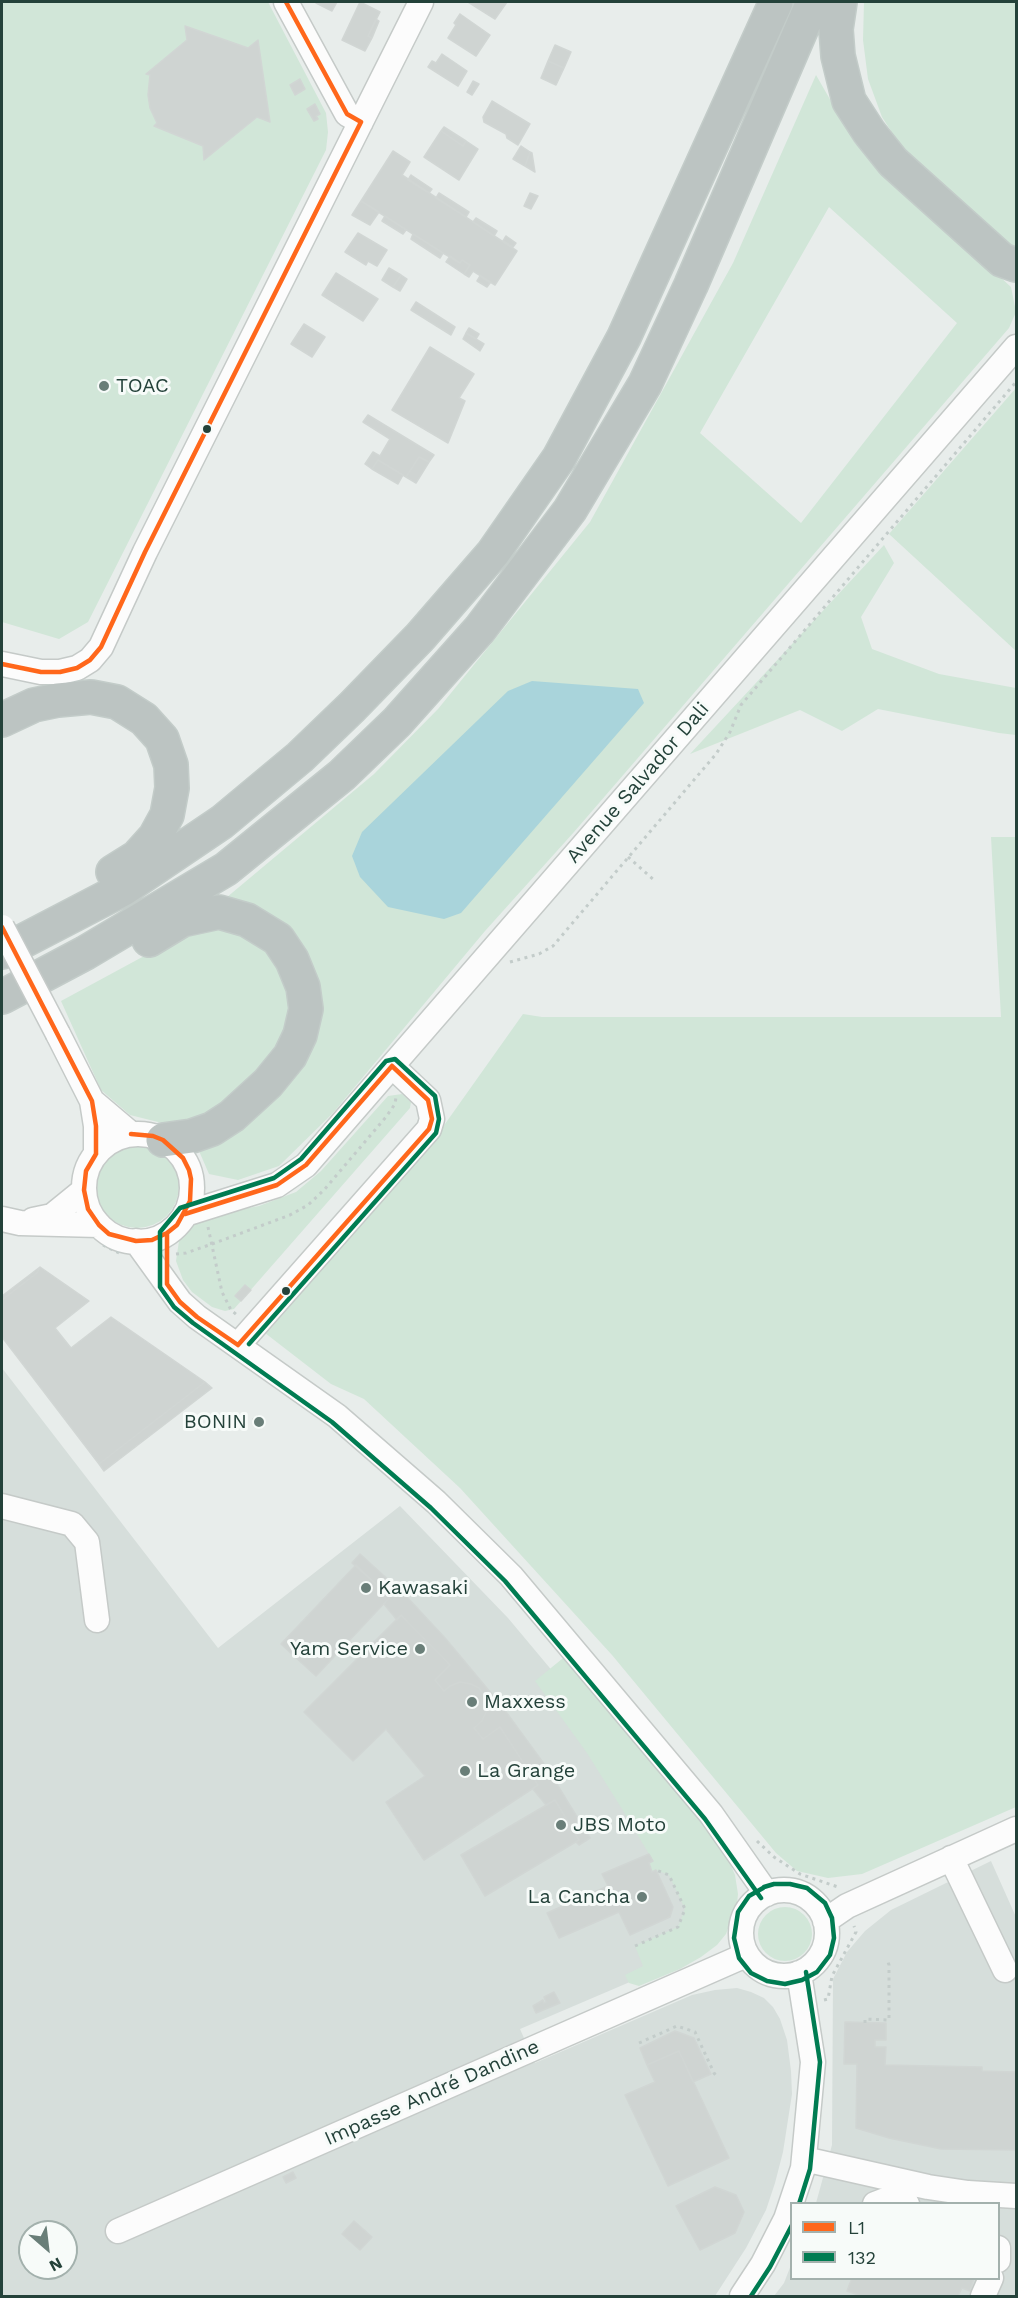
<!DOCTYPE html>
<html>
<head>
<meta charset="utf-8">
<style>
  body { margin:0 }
  #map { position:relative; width:1018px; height:2298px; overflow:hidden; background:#e8edeb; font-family:"Work Sans",sans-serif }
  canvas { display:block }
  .frame { position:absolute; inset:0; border:3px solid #24423a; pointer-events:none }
  .legend { position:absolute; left:790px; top:2202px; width:210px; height:78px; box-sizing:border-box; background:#f7fbf9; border:2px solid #a3b1ad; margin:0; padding:8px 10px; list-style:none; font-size:18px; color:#24423a }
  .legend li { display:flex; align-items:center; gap:12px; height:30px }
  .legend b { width:30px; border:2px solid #a3b1ad }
  .north { position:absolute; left:18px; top:2220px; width:60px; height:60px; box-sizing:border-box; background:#f7fbf9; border:2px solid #a3b1ad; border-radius:50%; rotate:152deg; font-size:16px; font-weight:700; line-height:24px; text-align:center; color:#24423a }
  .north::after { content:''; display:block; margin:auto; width:21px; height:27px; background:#697e78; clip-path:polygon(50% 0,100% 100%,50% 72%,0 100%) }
</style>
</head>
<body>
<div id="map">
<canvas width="1018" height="2298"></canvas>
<div class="frame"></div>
<ul class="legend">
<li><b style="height:8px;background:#ff671b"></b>L1</li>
<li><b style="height:8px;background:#007c52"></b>132</li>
</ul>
<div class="north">N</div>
</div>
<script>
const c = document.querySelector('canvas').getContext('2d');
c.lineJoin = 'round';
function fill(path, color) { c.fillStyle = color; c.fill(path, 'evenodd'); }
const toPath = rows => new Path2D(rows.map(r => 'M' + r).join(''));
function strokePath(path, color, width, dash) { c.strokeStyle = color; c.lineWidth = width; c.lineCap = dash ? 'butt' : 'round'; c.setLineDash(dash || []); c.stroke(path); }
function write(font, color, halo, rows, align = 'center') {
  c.font = font + ' "Work Sans",sans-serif'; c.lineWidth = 6; c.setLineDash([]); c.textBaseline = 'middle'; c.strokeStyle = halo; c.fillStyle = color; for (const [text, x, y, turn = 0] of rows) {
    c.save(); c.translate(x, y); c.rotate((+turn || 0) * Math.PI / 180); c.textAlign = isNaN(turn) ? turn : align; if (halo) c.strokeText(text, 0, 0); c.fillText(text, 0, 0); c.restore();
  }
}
fill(toPath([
  [2,1368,218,1648,400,1506,508,1618,595,1722,721,1888,686,1958,520,2029,535,2063,692,1995,715,1990,737,1988,751,1992,764,1998,773,2007,780,2019,787,2040,791,2071,792,2094,783,2152,775,2183,766,2210,746,2248,715,2296,2,2296],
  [30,2232,66,2232,66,2268,30,2268],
  [991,1861,1016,1917,1016,2296,774,2296,784,2283,791,2265,792,2278,998,2278,998,2204,816,2203,832,2145,833,1979,847,1952,865,1931,891,1910]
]), '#d6dedb');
fill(toPath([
  [2,2,268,2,326,113,328,132,326,150,88,622,59,639,2,622],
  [864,2,1016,2,1016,250,1004,243,944,189,900,145,882,117,868,79,863,40],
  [816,75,855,143,1011,287,1016,312,1009,328,574,832,485,931,333,1113,279,1166,238,1180,209,1174,196,1144,290,1074,311,964,220,903,374,774,438,709,590,522,733,263],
  [829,207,957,323,801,523,700,433],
  [1016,388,1016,651,889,534],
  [884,545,894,563,861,617,872,649,939,674,1016,688,1016,735,999,733,878,709,842,731,800,710,690,754],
  [991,837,1016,837,1016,1807,862,1874,828,1878,797,1871,776,1853,612,1655,460,1488,364,1399,331,1384,265,1333,440,1131,523,1014,542,1017,1001,1017],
  [221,927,240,931,282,961,295,1010,287,1036,219,1116,170,1125,130,1115,101,1090,61,1001,170,942,195,931],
  [402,1094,411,1102,410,1108,234,1309,225,1311,212,1307,192,1292,183,1280,176,1261,179,1241,194,1223,206,1216,259,1206,296,1192,321,1171,388,1096],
  '95 1186a42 42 0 1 1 84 0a42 42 0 1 1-84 0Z',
  [568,1654,700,1815,726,1854,735,1875,738,1894,737,1904,726,1934,717,1945,701,1957,680,1969,639,1986,629,1983,625,1975,643,1966,635,1946,678,1927,685,1909,669,1875,656,1870,652,1872,649,1863,653,1861,649,1854,622,1809,587,1753,535,1681],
  '758 1934a27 27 0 1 1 54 0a27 27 0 1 1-54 0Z'
]), '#d1e6d8');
fill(toPath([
  [532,681,638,689,644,703,461,913,444,919,388,907,360,877,352,856,362,832,508,691]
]), '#a9d4db');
const building = toPath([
  [317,2,337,2,332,11,316,3,317,2],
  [360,2,380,12,368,36,372,38,365,51,342,40,360,2],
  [468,2,507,2,495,19,468,2],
  [460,14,490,35,476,56,448,38,456,25,454,23,460,14],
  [376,19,379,21,372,38,368,36,376,19],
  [185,26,248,48,258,40,270,122,257,117,204,160,203,146,154,126,157,123,150,108,148,95,150,75,146,74,187,40,185,26],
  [555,45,571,52,564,68,548,61,555,45],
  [442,54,467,71,458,86,428,67,432,61,436,63,442,54],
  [548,61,564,68,556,85,541,78,548,61],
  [300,79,305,89,295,95,290,85,300,79],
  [473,81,479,84,472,95,467,92,473,81],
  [492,101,530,124,518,145,507,138,506,134,484,122,483,117,492,101],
  [315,104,320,114,316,116,318,119,314,121,307,109,315,104],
  [444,127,466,141,463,146,441,131,444,127],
  [441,131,463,146,466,141,478,149,459,180,424,157,441,131],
  [521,146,530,152,525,166,513,159,521,146],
  [393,151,410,162,402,175,517,251,495,285,473,271,469,277,464,274,470,265,462,260,460,263,443,253,361,201,393,151],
  [530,152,532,153,535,172,525,166,530,152],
  [411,175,432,189,429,193,408,180,411,175],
  [439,193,469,212,466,217,436,198,439,193],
  [530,193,538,196,531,209,524,206,530,193],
  [361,201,379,212,370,225,352,215,361,201],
  [385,216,406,230,403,234,382,221,385,216],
  [476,218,497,231,494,236,473,222,476,218],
  [358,233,387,250,377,266,368,261,366,265,345,252,358,233],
  [413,234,443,253,440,258,411,239,413,234],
  [506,236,516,243,513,247,503,241,506,236],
  [450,256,460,263,462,260,470,265,464,274,446,262,450,256],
  [389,268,401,275,393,287,382,280,389,268],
  [336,273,378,299,363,321,322,295,336,273],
  [401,275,407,279,400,291,393,287,401,275],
  [480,276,490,283,487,287,477,281,480,276],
  [416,302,455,327,451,335,411,310,416,302],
  [304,324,325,337,312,357,291,344,304,324],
  [469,328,479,334,476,339,466,333,469,328],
  [466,333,484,344,480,351,463,339,466,333],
  [430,347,474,374,459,398,465,401,448,443,392,410,430,347],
  [368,415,434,455,429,462,419,457,406,477,378,460,372,469,365,464,373,452,380,456,390,439,363,422,368,415],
  [419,457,429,462,416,483,406,477,419,457],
  [378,460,403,475,398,484,372,469,378,460],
  [40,1267,89,1301,55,1328,71,1348,111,1317,205,1382,99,1464,2,1337,2,1300,37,1273,40,1267],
  [40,1267,37,1273,2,1300,2,1296,40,1267],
  [245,1285,251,1290,241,1301,235,1296,245,1285],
  [205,1382,212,1388,104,1471,99,1464,205,1382],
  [258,1416,264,1424,260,1428,253,1419,258,1416],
  [360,1554,406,1596,445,1638,501,1705,547,1768,590,1838,579,1845,576,1842,579,1840,555,1800,546,1805,533,1789,538,1785,500,1727,483,1739,474,1728,482,1721,487,1710,485,1697,479,1688,471,1684,460,1682,450,1686,444,1691,435,1680,450,1665,401,1615,397,1620,384,1604,390,1597,352,1563,360,1554],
  [356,1565,390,1597,316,1676,281,1644,356,1565],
  [401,1615,450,1665,435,1680,444,1691,450,1686,460,1682,471,1684,479,1688,485,1697,487,1710,482,1721,474,1728,483,1739,500,1727,538,1785,424,1860,386,1802,425,1776,386,1729,353,1761,304,1712,401,1615],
  [555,1800,579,1840,485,1896,461,1855,555,1800],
  [649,1854,653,1861,649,1863,652,1872,656,1870,673,1907,670,1917,630,1935,619,1912,559,1938,547,1913,608,1886,602,1874,649,1854],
  [554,1992,560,2003,536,2013,533,2006,543,2000,544,2003,546,2002,544,1997,554,1992],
  [845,2022,886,2023,886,2040,875,2040,875,2047,886,2047,885,2065,982,2067,982,2071,1016,2072,1016,2150,941,2149,889,2138,856,2128,857,2064,844,2064,845,2022],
  [675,2031,694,2038,711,2074,693,2082,679,2051,647,2065,640,2048,675,2031],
  [679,2051,729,2158,668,2186,625,2095,655,2082,647,2065,679,2051],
  [293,2172,296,2178,286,2183,283,2177,293,2172],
  [715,2187,736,2195,744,2212,735,2233,700,2250,676,2206,715,2187],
  [354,2221,372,2237,360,2250,342,2234,354,2221],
  [852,2278,974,2278,970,2291,962,2288,958,2296,861,2296,847,2291,852,2278]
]);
fill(building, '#cfd4d2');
strokePath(building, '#d1d6d4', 1.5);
const minor = toPath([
  [286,2,347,114,361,122],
  [2,664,41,672,60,672,77,668,90,660,101,647,145,552,421,2],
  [58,1034,92,1101,96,1126,96,1154],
  [92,1101,131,1134],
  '84 1188a54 54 0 1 1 108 0a54 54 0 1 1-108 0Z',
  [185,1214,277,1185,306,1165,1016,347],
  [2,1219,20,1223,99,1225],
  [33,1220,52,1216,84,1190],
  [136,1241,180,1302,197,1317,337,1416,436,1502,511,1576,711,1814,767,1894],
  [238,1345,429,1129,432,1119,428,1100,392,1066],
  [2,1506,72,1524,87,1542,97,1620],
  [951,1858,1005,1970],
  '741 1933a43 43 0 1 1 86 0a43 43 0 1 1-86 0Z',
  [825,1921,847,1906,1016,1829],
  [804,2159,928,2187,968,2193,1016,2196],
  [875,2204,888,2199,907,2204],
  [118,2231,746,1955],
  [998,2248,998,2260],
  [742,2296,763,2264,786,2219,803,2168,813,2062,799,1973],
  [983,2296,991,2278]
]);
const highway = toPath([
  [840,2,836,29,838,56,849,101,869,132,893,162,1002,260,1016,265],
  [2,720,34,705,58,700,91,697,117,702,144,719,162,739,171,765,172,788,167,815,155,837,137,857,113,872],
  [149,940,182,920,219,912,247,920,278,939,292,960,303,987,306,1009,300,1035,290,1056,268,1083,232,1116,212,1129,192,1136,163,1140],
  [2,952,123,889,222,822,300,757,352,707,420,637,493,553,559,458,624,337,776,2],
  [2,997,85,953,226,869,342,775,397,722,480,629,570,510,645,384,691,285,813,2]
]);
strokePath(minor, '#c5cac8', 27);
strokePath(highway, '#c3ccc9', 36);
strokePath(toPath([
  [628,857,655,881],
  [510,962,539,954,553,946,716,754,730,732,741,705,1016,382],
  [208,1227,222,1292,231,1310,237,1315],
  [103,1245,119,1253],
  [176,1254,186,1253,212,1244,290,1215,308,1205,324,1190,386,1117,395,1104,396,1097],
  [757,1841,774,1857,800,1874,838,1887],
  [635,1946,678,1927,685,1909,669,1875,656,1870],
  [824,2000,828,1999,832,1976,856,1932,854,1926],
  [865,2023,865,2019,889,2020,889,1965,887,1959],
  [639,2043,677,2026,695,2032,714,2073,718,2078]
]), '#c3ccca', 3, [3, 4.5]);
strokePath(minor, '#fcfcfc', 24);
strokePath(highway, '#bcc4c2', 33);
const minorBridge = toPath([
  [2,927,58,1034]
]);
strokePath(minorBridge, '#c5cac8', 27, []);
strokePath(minorBridge, '#fcfcfc', 24);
strokePath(toPath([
  [286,2,347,114,361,122],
  [2,664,41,672,60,672,77,668,90,660,101,647,145,552,361,122],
  [2,927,92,1101,96,1126,96,1154],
  [96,1154,86,1171,84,1190,88,1209,99,1225,109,1234,136,1241,152,1240,167,1233,177,1225,190,1201,191,1179,189,1170,183,1158,163,1140,153,1136,131,1134],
  [185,1214,277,1185,306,1165,392,1066],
  [167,1233,167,1284,180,1302,197,1317,238,1345],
  [238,1345,429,1129,432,1119,428,1100,392,1066]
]), '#ff671b', 4.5);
strokePath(toPath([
  [249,1344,436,1133,439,1119,435,1096,395,1059,386,1061,301,1159,274,1178,180,1208,160,1232,160,1287,174,1307,193,1323,332,1422,431,1508,505,1581,705,1819,761,1898],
  [763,1888,749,1896,738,1912,734,1938,739,1958,751,1973,767,1981,785,1984,802,1980,817,1972,830,1955,834,1938,832,1918,825,1903,807,1888,790,1884,774,1884,764,1887],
  [799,2204,810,2169,820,2062,806,1972],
  [751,2296,770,2267,792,2225]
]), '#007c52', 4.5);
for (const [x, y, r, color] of [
  [104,386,6,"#697e78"],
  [207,429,5,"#24423a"],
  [286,1291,5,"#24423a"],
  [259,1422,6,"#697e78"],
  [366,1588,6,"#697e78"],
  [420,1649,6,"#697e78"],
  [472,1702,6,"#697e78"],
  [465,1771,6,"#697e78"],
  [561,1825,6,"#697e78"],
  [642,1897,6,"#697e78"]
]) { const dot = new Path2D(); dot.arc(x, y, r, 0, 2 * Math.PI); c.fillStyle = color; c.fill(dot); strokePath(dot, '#f7fbf9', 2); }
write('20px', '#24423a', '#f7fbf9', [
  ["TOAC",116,386],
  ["BONIN",247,1422,"right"],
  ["Kawasaki",378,1588],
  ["Yam Service",408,1649,"right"],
  ["Maxxess",484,1702],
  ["La Grange",477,1771],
  ["JBS Moto",573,1825],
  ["La Cancha",630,1897,"right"]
], 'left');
write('20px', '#24423a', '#f7fbf9', [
  ["Avenue Salvador Dali",638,783,-49],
  ["Impasse André Dandine",432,2093,-24]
]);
</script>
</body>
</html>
